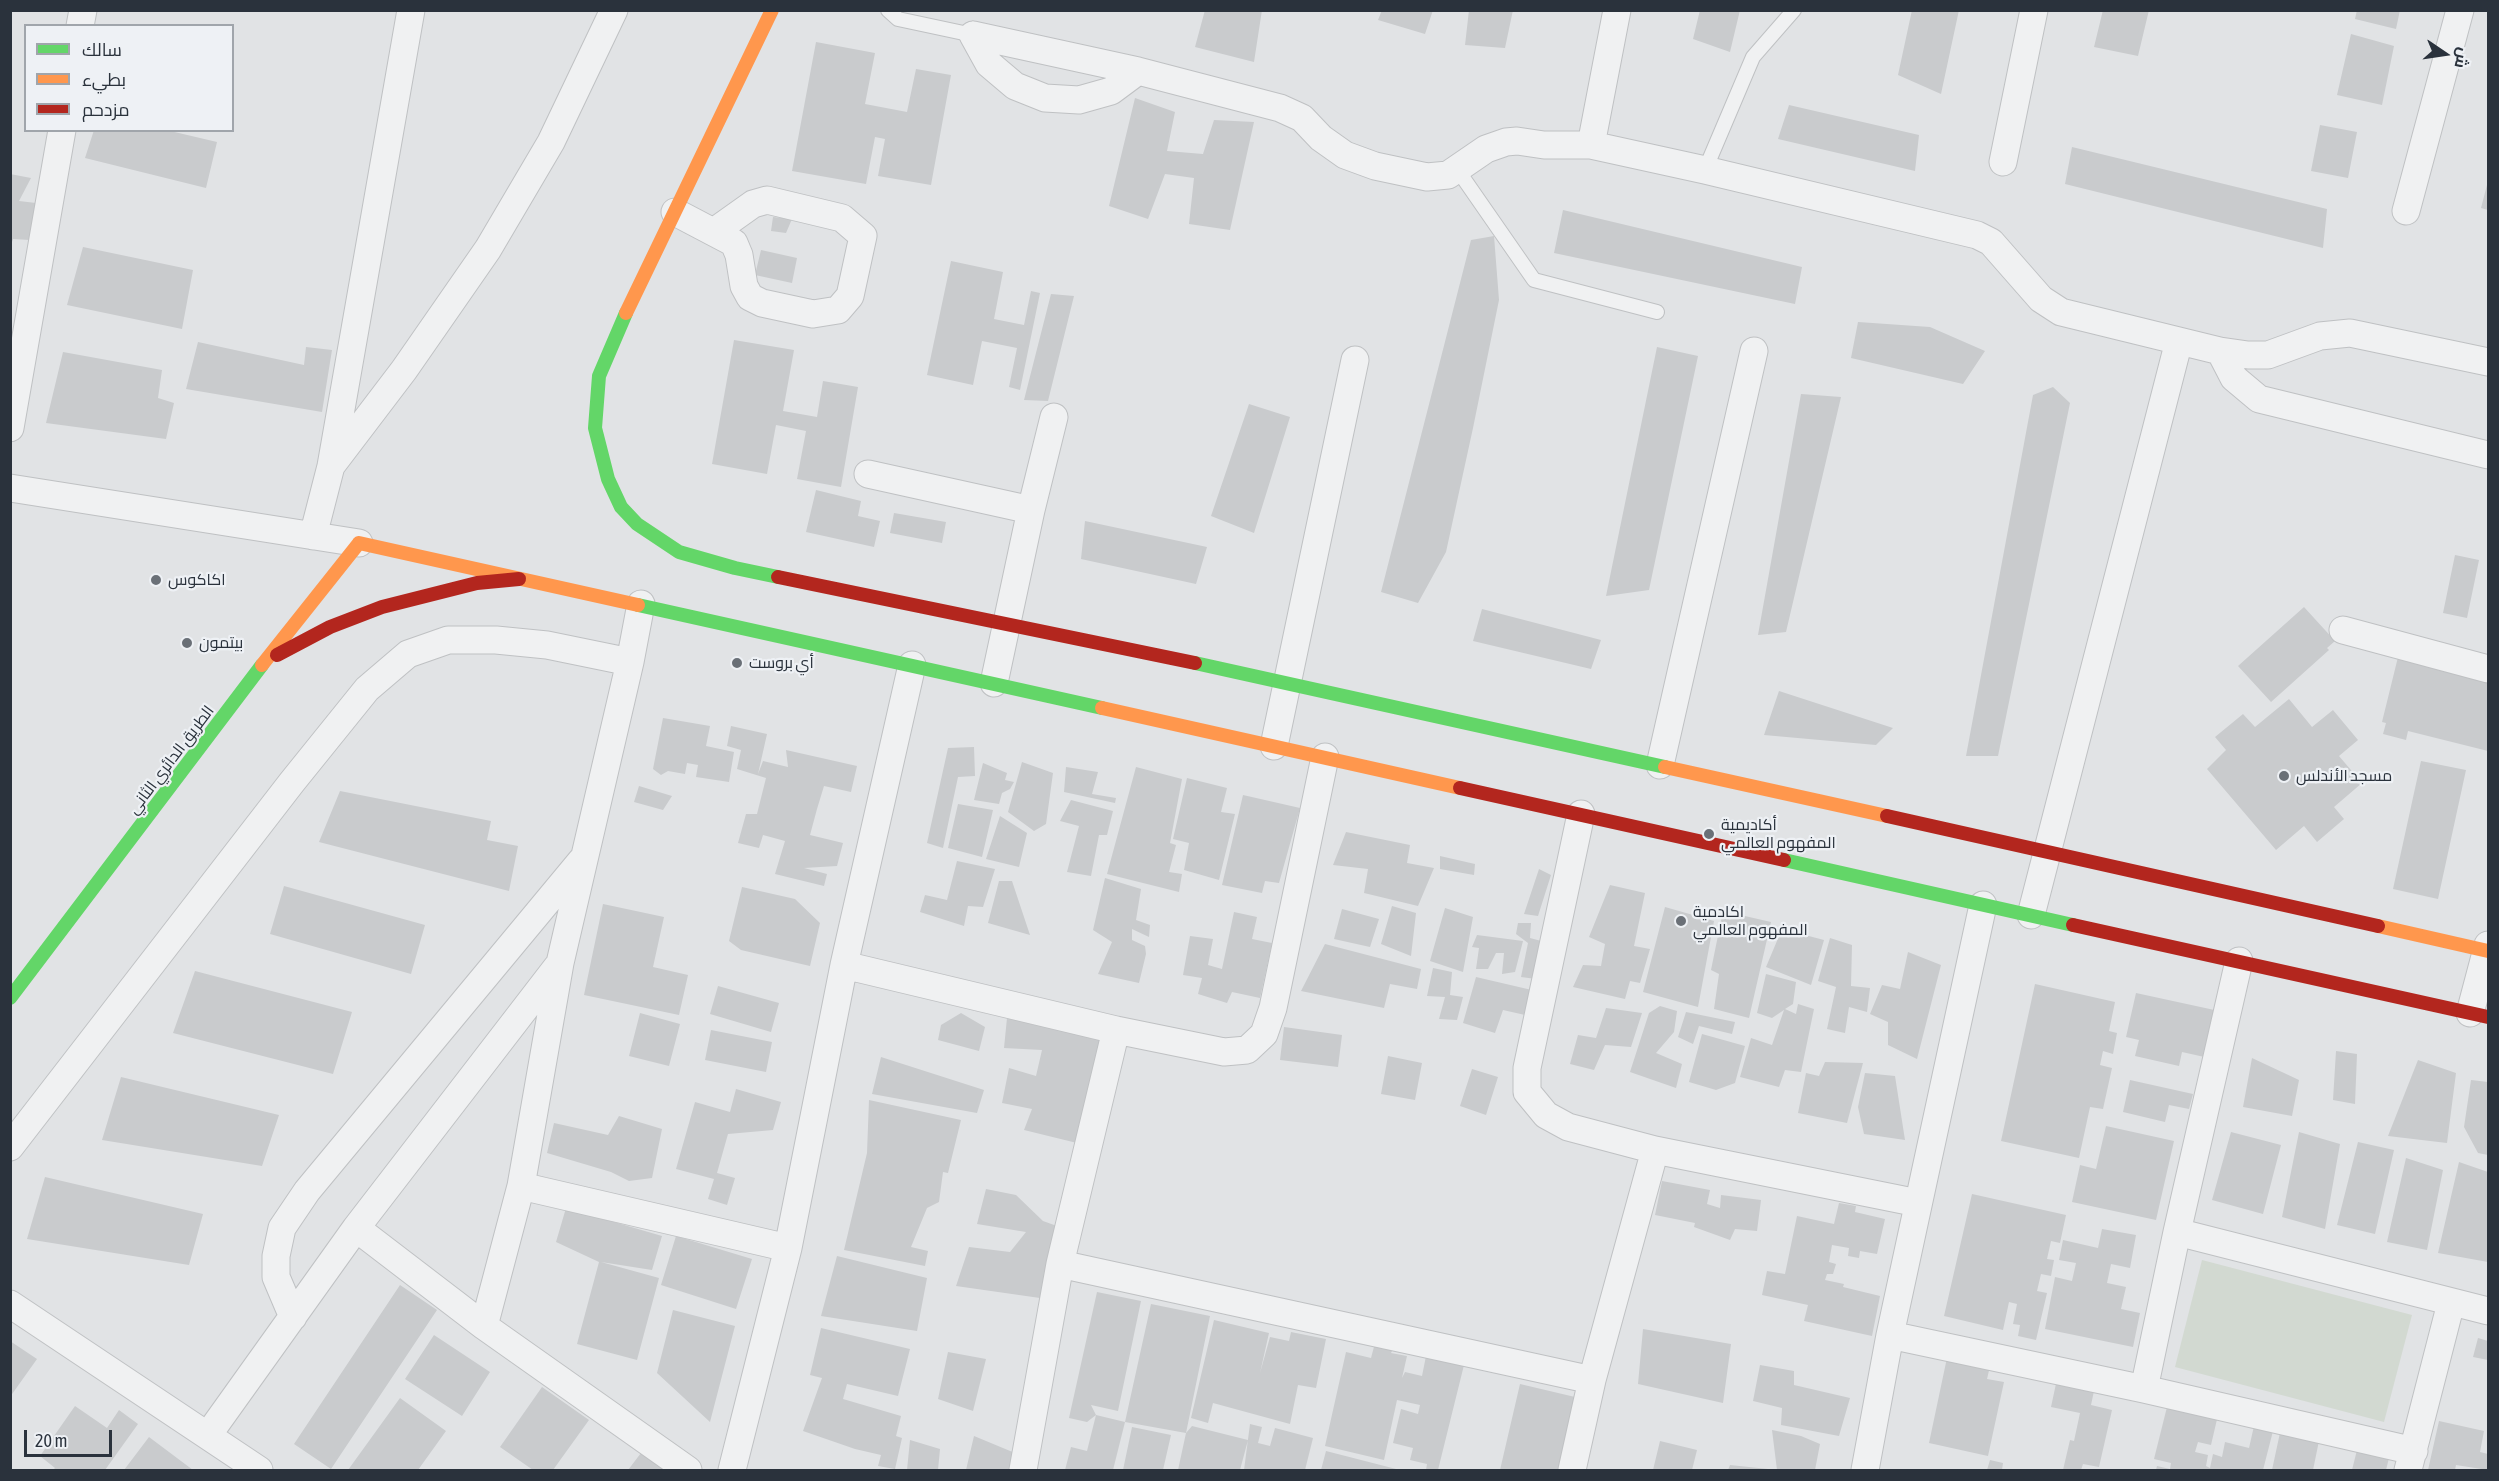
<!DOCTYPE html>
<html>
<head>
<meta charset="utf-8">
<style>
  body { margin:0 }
  #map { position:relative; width:2499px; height:1481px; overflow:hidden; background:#e1e3e5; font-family:"Asap Condensed",Cairo,sans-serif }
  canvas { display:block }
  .frame { position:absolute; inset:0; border:12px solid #2a323c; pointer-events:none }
  .legend { position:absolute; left:24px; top:24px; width:210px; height:108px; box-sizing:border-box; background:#eef1f5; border:2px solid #a0a5ab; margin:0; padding:8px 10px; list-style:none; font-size:18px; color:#2a323c }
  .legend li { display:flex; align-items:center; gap:12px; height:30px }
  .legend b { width:30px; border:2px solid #a0a5ab }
  .north { position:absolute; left:2415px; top:24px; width:60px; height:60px; -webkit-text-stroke:4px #eef1f5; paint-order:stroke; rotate:103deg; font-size:16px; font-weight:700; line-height:24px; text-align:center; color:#2a323c }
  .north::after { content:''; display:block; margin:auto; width:21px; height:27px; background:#2a323c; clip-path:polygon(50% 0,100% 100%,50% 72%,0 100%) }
  .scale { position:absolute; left:24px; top:1430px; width:88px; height:27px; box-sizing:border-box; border:3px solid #2a323c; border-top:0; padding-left:8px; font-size:18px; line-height:21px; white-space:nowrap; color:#2a323c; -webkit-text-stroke:4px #eef1f5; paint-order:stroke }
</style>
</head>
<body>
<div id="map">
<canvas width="2499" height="1481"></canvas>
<div class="frame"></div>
<ul class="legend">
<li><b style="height:8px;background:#63d668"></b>سالك</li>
<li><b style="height:8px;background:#ff974d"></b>بطيء</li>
<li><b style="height:8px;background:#b3261e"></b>مزدحم</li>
</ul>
<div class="north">ش</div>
<div class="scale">20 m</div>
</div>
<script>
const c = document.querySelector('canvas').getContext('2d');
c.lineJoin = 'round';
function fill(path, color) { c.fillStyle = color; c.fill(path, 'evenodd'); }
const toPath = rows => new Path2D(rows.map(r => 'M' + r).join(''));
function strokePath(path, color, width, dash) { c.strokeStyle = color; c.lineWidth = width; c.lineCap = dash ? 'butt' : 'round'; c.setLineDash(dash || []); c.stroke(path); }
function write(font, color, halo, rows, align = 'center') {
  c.font = font + ' "Asap Condensed",Cairo,sans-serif'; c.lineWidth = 4.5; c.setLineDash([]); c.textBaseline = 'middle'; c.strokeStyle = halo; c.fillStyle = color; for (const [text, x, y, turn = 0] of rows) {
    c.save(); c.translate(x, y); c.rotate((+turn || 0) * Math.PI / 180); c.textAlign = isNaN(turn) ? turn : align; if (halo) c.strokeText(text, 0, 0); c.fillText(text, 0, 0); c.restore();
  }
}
fill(toPath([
  [2202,1260,2412,1315,2384,1422,2175,1367]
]), '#d2d9d1');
fill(toPath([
  [1205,10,1262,10,1254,62,1195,47],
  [1382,10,1433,10,1425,34,1378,20],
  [1469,10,1513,10,1505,48,1465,45],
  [1700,10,1740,10,1730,52,1693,39],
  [1912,10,1959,10,1941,94,1898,75],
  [2103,10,2149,10,2138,56,2094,47],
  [2357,10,2400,10,2396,29,2355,19],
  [2351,34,2394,46,2382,105,2337,95],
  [816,42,875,53,865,104,907,112,916,69,951,75,931,185,878,176,885,139,875,137,866,184,792,171],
  [1135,98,1175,112,1167,151,1203,154,1214,120,1254,122,1230,230,1189,224,1194,178,1165,174,1148,219,1109,206],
  [1789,105,1919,135,1915,171,1778,139],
  [2320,125,2357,132,2348,178,2311,171],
  [94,130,166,130,217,142,206,188,85,158],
  [2072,147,2327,209,2323,248,2065,184],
  [10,174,31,178,19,201,36,203,30,240,13,239,11,245],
  [2488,181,2488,210,2481,208],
  [1563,210,1802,267,1795,304,1554,253],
  [773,217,792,219,786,233,771,231],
  [1494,236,1499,300,1473,428,1446,552,1418,603,1381,592,1471,240],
  [83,247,193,270,182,329,67,305],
  [761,250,797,258,792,283,755,275],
  [951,261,1003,272,994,319,1024,325,1031,291,1040,293,1020,390,1009,387,1017,348,982,341,973,385,927,375],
  [1051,294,1074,296,1048,401,1024,400],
  [1858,322,1930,327,1985,351,1963,384,1851,358],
  [734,340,794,350,783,411,817,417,823,381,858,387,841,487,797,479,806,431,776,425,767,474,712,464],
  [198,342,304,365,306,347,332,350,322,412,186,389],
  [1657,347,1698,356,1649,590,1606,596],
  [63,352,162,370,158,398,174,403,166,439,46,423],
  [2053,387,2070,403,1998,756,1966,756,2033,395],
  [1801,394,1841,397,1786,632,1758,635],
  [1249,404,1290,417,1254,533,1211,516],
  [816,490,861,501,858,516,880,521,874,547,806,532],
  [894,513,946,522,942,543,890,533],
  [1085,521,1207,547,1196,584,1081,559],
  [2455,555,2479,560,2467,618,2443,613],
  [2304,607,2335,641,2327,648,2329,650,2271,702,2238,666],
  [1482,609,1601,640,1591,669,1473,641],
  [2398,657,2488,679,2488,751,2408,731,2406,740,2383,734,2386,723,2382,722],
  [1779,691,1893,728,1876,745,1764,735],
  [2289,699,2312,727,2333,710,2358,740,2339,756,2362,783,2334,807,2344,819,2317,842,2304,826,2276,850,2207,769,2226,750,2215,737,2243,714,2255,727],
  [663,718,710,726,706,746,734,752,729,782,696,777,698,765,687,763,685,774,668,771,661,775,653,769],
  [731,726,767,734,758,774,763,761,788,767,786,750,857,766,851,792,824,786,817,809,810,835,843,843,837,866,804,868,827,874,824,886,775,874,785,841,763,835,759,848,738,843,746,814,757,814,766,778,737,769,741,750,727,746],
  [974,747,975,776,958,777,943,848,927,843,948,748],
  [2421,761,2466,770,2438,899,2393,889],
  [1022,762,1053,773,1046,824,1034,831,1008,812],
  [983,763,1007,773,1005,780,1014,782,1010,789,1002,793,999,804,974,800],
  [1066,767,1098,772,1092,794,1116,798,1115,803,1064,792],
  [1136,767,1182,779,1170,843,1176,845,1169,872,1182,874,1179,892,1107,874],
  [1187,778,1227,788,1221,812,1235,814,1219,880,1184,870,1189,843,1173,839],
  [639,786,672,796,663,810,634,802],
  [340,791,491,821,487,840,518,846,509,891,319,842],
  [1243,795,1300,808,1279,883,1265,881,1262,893,1222,885],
  [1071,800,1113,811,1107,835,1099,835,1091,876,1067,872,1079,826,1060,821],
  [958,804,993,810,982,857,948,848],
  [1000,816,1027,833,1019,867,986,859],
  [1346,832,1410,845,1407,863,1434,868,1418,906,1364,893,1368,869,1333,865],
  [1440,856,1475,864,1474,875,1440,869],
  [957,861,995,869,983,907,968,906,964,926,920,912,925,895,947,900],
  [1539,869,1551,875,1538,916,1524,914],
  [1105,878,1141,889,1136,920,1150,925,1149,937,1132,929,1132,940,1145,946,1146,954,1139,983,1098,974,1112,942,1093,930],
  [999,881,1012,881,1030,935,988,923],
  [1610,885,1645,893,1634,946,1650,949,1640,983,1630,981,1625,999,1573,987,1583,965,1601,966,1605,944,1589,937],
  [284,886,425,925,411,974,270,934],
  [742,887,795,899,820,923,810,966,741,950,729,941],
  [603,904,664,917,653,967,688,975,679,1015,584,995],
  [1392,906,1416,913,1411,956,1381,944],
  [1665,907,1714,921,1698,1007,1643,992],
  [1445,908,1473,917,1463,972,1430,961],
  [1342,909,1379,919,1370,947,1334,939],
  [1723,911,1771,922,1749,1018,1714,1009,1719,974,1711,970],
  [1234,912,1257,917,1252,939,1272,943,1260,998,1232,992,1227,1003,1198,994,1202,978,1183,975,1190,936,1213,939,1208,965,1222,969],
  [1518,923,1531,923,1530,938,1545,942,1536,979,1521,977,1528,943,1516,934],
  [1782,929,1824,940,1811,985,1766,967],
  [1477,935,1523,941,1515,972,1502,974,1504,953,1496,953,1488,969,1476,969,1479,948,1472,947],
  [1830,938,1852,945,1851,986,1870,988,1867,1012,1849,1007,1845,1033,1827,1029,1836,987,1818,981],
  [1325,944,1421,969,1417,989,1390,984,1384,1008,1301,991],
  [1908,952,1941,965,1917,1059,1888,1045,1888,1022,1870,1014,1882,985,1900,989],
  [1433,968,1452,972,1450,995,1463,997,1457,1020,1439,1019,1445,997,1427,996],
  [195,971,352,1012,333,1074,173,1033],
  [1766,974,1796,982,1793,1004,1785,1009,1796,1014,1798,1004,1814,1009,1801,1072,1785,1070,1779,1087,1740,1077,1751,1038,1772,1045,1784,1010,1772,1018,1757,1013],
  [1476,977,1536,991,1525,1015,1503,1010,1495,1033,1463,1023],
  [2035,984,2115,1002,2109,1031,2117,1033,2113,1054,2103,1051,2100,1065,2112,1068,2103,1109,2090,1107,2079,1158,2001,1141],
  [718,986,779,1003,771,1032,710,1014],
  [2136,993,2219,1011,2209,1058,2182,1052,2179,1066,2135,1056,2139,1040,2126,1037],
  [1660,1006,1677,1011,1674,1032,1656,1053,1682,1064,1676,1088,1630,1072,1649,1013],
  [1606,1008,1642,1013,1631,1047,1605,1045,1594,1070,1570,1064,1578,1035,1596,1038],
  [1686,1012,1735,1022,1732,1034,1699,1026,1693,1044,1678,1037],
  [640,1013,680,1024,669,1066,629,1056],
  [961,1013,985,1027,979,1051,938,1040,941,1025],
  [1007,1018,1102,1038,1077,1143,1024,1130,1032,1109,1002,1103,1009,1068,1036,1076,1042,1050,1004,1048],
  [1284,1027,1342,1035,1338,1067,1280,1060],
  [711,1030,772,1042,766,1072,705,1060],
  [1702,1034,1745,1046,1735,1083,1716,1090,1689,1082],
  [2336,1051,2357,1054,2355,1104,2333,1100],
  [1388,1056,1422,1063,1415,1100,1381,1094],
  [881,1057,984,1090,977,1113,872,1094],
  [2252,1058,2299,1080,2292,1116,2243,1107],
  [2418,1060,2456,1073,2447,1143,2388,1136],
  [1825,1062,1863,1063,1847,1123,1798,1113,1806,1073,1819,1076],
  [1472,1069,1498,1077,1486,1115,1460,1106],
  [1865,1073,1895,1076,1905,1140,1864,1134,1858,1107],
  [121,1077,279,1115,262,1166,102,1140],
  [2130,1080,2193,1094,2189,1109,2169,1105,2165,1122,2123,1112],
  [2471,1080,2488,1082,2488,1155,2478,1153,2464,1127],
  [736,1089,781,1102,773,1130,728,1134,717,1173,735,1178,727,1205,708,1199,714,1179,676,1169,695,1102,730,1112],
  [869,1100,961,1120,948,1173,943,1172,939,1202,927,1208,911,1247,928,1251,925,1266,844,1250,867,1153],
  [619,1116,662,1129,652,1178,629,1181,611,1172,547,1153,554,1123,608,1135],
  [2106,1126,2174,1141,2156,1220,2072,1202,2080,1165,2096,1169],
  [2231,1132,2281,1145,2263,1214,2212,1200],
  [2299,1132,2340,1144,2325,1229,2282,1217],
  [2358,1142,2394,1150,2375,1234,2337,1225],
  [2406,1158,2443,1170,2427,1250,2387,1242],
  [2459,1162,2488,1172,2488,1262,2438,1253],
  [45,1177,203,1214,189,1265,27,1239],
  [1662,1181,1710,1190,1707,1204,1720,1208,1721,1195,1761,1200,1757,1231,1735,1229,1730,1240,1694,1227,1695,1223,1655,1215],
  [986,1189,1016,1195,1043,1221,1068,1230,1040,1298,956,1286,969,1247,1010,1252,1026,1232,977,1224],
  [1972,1194,2066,1215,2060,1243,2051,1241,2047,1259,2054,1260,2051,1276,2041,1274,2037,1291,2047,1293,2036,1340,2018,1336,2020,1325,2013,1324,2017,1304,2009,1302,2003,1330,1944,1316],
  [1839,1203,1856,1206,1855,1212,1885,1219,1877,1254,1860,1251,1859,1258,1848,1256,1849,1248,1832,1245,1829,1262,1836,1264,1833,1274,1827,1274,1825,1280,1844,1284,1843,1287,1880,1296,1872,1336,1804,1321,1808,1305,1762,1295,1767,1271,1785,1274,1797,1216,1834,1224],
  [566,1208,662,1236,652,1270,601,1262,659,1278,637,1360,577,1344,599,1262,556,1242],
  [2102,1229,2136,1235,2130,1268,2111,1264,2107,1283,2126,1287,2121,1309,2140,1313,2133,1347,2045,1329,2055,1277,2072,1281,2076,1263,2059,1260,2063,1240,2098,1248],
  [676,1236,752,1259,736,1309,661,1285],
  [837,1256,927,1278,917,1331,821,1316],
  [400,1285,437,1310,331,1469,294,1444],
  [1097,1292,1141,1301,1118,1411,1091,1405,1096,1415,1087,1422,1069,1418],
  [1151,1304,1210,1316,1186,1433,1125,1422],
  [673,1310,735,1326,710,1422,657,1373],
  [1214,1320,1269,1333,1260,1373,1270,1337,1289,1341,1291,1332,1326,1339,1316,1388,1298,1385,1290,1424,1213,1403,1208,1423,1191,1418],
  [821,1328,910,1349,898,1396,847,1384,843,1399,901,1416,896,1436,902,1438,895,1469,878,1466,881,1455,855,1449,803,1431,822,1378,810,1375],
  [1643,1329,1731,1344,1723,1403,1638,1384],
  [434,1335,490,1372,462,1416,405,1379],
  [2478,1338,2488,1341,2488,1360,2473,1357],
  [10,1341,37,1359,10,1397],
  [1375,1343,1394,1347,1391,1353,1407,1356,1402,1378,1405,1372,1422,1376,1426,1356,1464,1365,1438,1470,1426,1470,1427,1464,1410,1460,1413,1448,1393,1443,1401,1409,1418,1414,1420,1405,1397,1400,1384,1460,1325,1446,1346,1352,1371,1358],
  [948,1352,986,1359,973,1411,938,1399],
  [1948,1353,1991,1362,1987,1379,2004,1382,1988,1456,1929,1443],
  [1760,1365,1794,1371,1794,1385,1850,1398,1839,1436,1781,1425,1782,1408,1753,1401],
  [2057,1379,2094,1391,2091,1405,2112,1410,2099,1467,2083,1464,2081,1470,2063,1470,2070,1440,2074,1441,2080,1413,2051,1407],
  [1520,1384,1575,1397,1558,1470,1500,1470],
  [542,1387,589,1420,553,1470,533,1470,500,1447],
  [400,1398,446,1431,418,1470,348,1470],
  [2168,1403,2218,1415,2211,1445,2198,1442,2195,1452,2208,1455,2206,1466,2210,1468,2213,1454,2222,1457,2225,1442,2249,1448,2254,1426,2273,1431,2263,1470,2156,1470,2157,1466,2170,1469,2171,1463,2154,1459],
  [75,1406,107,1428,119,1410,138,1424,105,1470,53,1470,55,1468,40,1456],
  [1096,1415,1125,1422,1113,1470,1065,1470,1071,1447,1087,1451],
  [2439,1421,2484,1431,2480,1452,2488,1454,2488,1470,2456,1465,2455,1470,2428,1470],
  [1250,1424,1262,1427,1258,1443,1270,1446,1275,1428,1313,1438,1305,1470,1244,1470],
  [1192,1426,1248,1440,1240,1470,1178,1470,1186,1433],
  [1132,1427,1171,1435,1163,1470,1123,1470],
  [2281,1428,2320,1436,2313,1470,2272,1470],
  [1772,1430,1801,1436,1820,1444,1815,1470,1777,1470],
  [974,1436,1015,1453,1009,1470,966,1470],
  [149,1437,193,1470,124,1470],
  [910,1440,940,1449,938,1470,907,1470],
  [1660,1441,1697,1450,1692,1470,1653,1470],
  [2358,1446,2390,1454,2386,1470,2352,1470],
  [1326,1451,1400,1470,1321,1470],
  [641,1453,666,1470,628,1470],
  [1990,1460,2003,1463,2002,1470,1987,1470],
  [1730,1465,1768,1469,1768,1470,1728,1470]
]), '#c9cbcd');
const lane = toPath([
  [888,10,898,19,973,35],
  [1457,169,1534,280,1657,312],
  [1705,170,1753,57,1794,10]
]);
const street = toPath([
  [80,26,83,10],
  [973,35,1138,71,1280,108,1302,118,1321,138,1345,155,1375,166,1427,177,1448,175,1486,149,1506,142,1517,141,1544,145,1591,145,1705,170,1977,235,1991,242,2041,299,2061,312,2220,351,2248,355,2268,355,2320,336,2350,333,2488,362],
  [973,35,989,64,1015,86,1045,98,1079,100,1111,91,1138,71],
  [1591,145,1617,10],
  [2003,162,2034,10],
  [2406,211,2460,10],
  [675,212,734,243,739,255,744,286,750,297,762,303,813,314,838,310,850,296,863,236,842,218,767,200,753,204,715,231],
  [2220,351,2234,378,2259,399,2488,455],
  [10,428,62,130],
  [331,466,404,370,488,249,551,142,614,10],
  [868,474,1031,510],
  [10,488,359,543],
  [313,536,331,466,411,10],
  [2343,630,2488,669],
  [994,683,1031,510,1054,417],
  [1274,746,1355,360],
  [1660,765,1754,351],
  [2031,915,2179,341],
  [844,965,1116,1030,1060,1264,1592,1380],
  [2470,1013,2488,945],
  [1116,1030,1224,1052,1247,1050,1264,1034,1273,1008,1325,757],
  [10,1147,292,782,367,689,408,654,448,640,496,640,547,645,630,662],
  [1655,1150,1918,1203],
  [521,1186,788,1248],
  [356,1228,484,1326,688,1470],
  [2177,1232,2488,1311],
  [10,1304,259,1470],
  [293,1317,276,1277,276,1256,282,1228,307,1191,581,861],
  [484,1326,521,1186,560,963,630,662,641,604],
  [1890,1335,2144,1389,2414,1451],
  [2144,1389,2177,1232,2239,961],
  [208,1435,356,1228,557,967],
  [732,1470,788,1248,844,965,912,665],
  [1023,1470,1060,1264],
  [1572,1470,1592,1380,1655,1150,1568,1127,1546,1115,1527,1092,1527,1068,1581,814],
  [1865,1470,1890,1335,1983,905],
  [2408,1470,2451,1303]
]);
strokePath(lane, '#bfc1c3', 16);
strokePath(street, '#bfc1c3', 29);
strokePath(lane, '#f0f1f2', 14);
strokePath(street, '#f0f1f2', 27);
strokePath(toPath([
  [626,313,599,376,595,428,608,479,621,507,637,524,679,552,735,568,778,577],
  [638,605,1102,708],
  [1195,663,1665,767],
  [1784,860,2073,925],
  [10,998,262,665]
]), '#63d668', 14);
strokePath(toPath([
  [626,313,772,10],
  [359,543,638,605],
  [262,665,359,543],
  [1102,708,1460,788],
  [1665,767,1887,816],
  [2378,926,2488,951]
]), '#ff974d', 14);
strokePath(toPath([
  [778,577,1195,663],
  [277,655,330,627,382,607,477,583,519,579],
  [1460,788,1784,860],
  [1887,816,2378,926],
  [2073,925,2488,1017]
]), '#b3261e', 14);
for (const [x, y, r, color] of [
  [156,580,6,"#6a7077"],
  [187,643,6,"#6a7077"],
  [737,663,6,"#6a7077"],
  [2284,776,6,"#6a7077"],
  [1709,834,6,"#6a7077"],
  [1681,921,6,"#6a7077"]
]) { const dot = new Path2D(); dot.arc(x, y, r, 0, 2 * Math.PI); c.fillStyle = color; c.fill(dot); strokePath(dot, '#eef1f5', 2); }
write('16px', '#2a323c', '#eef1f5', [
  ["اكاكوس",168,580],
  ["بيتمون",199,643],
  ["أي بروست",749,663],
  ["مسجد الأندلس",2296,776],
  ["أكاديمية",1721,825],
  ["المفهوم العالمي",1721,843],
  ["اكادمية",1693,912],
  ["المفهوم العالمي",1693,930]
], 'left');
write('16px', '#2a323c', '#eef1f5', [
  ["الطريق الدائري الثاني",171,760,-53]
]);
</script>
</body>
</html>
